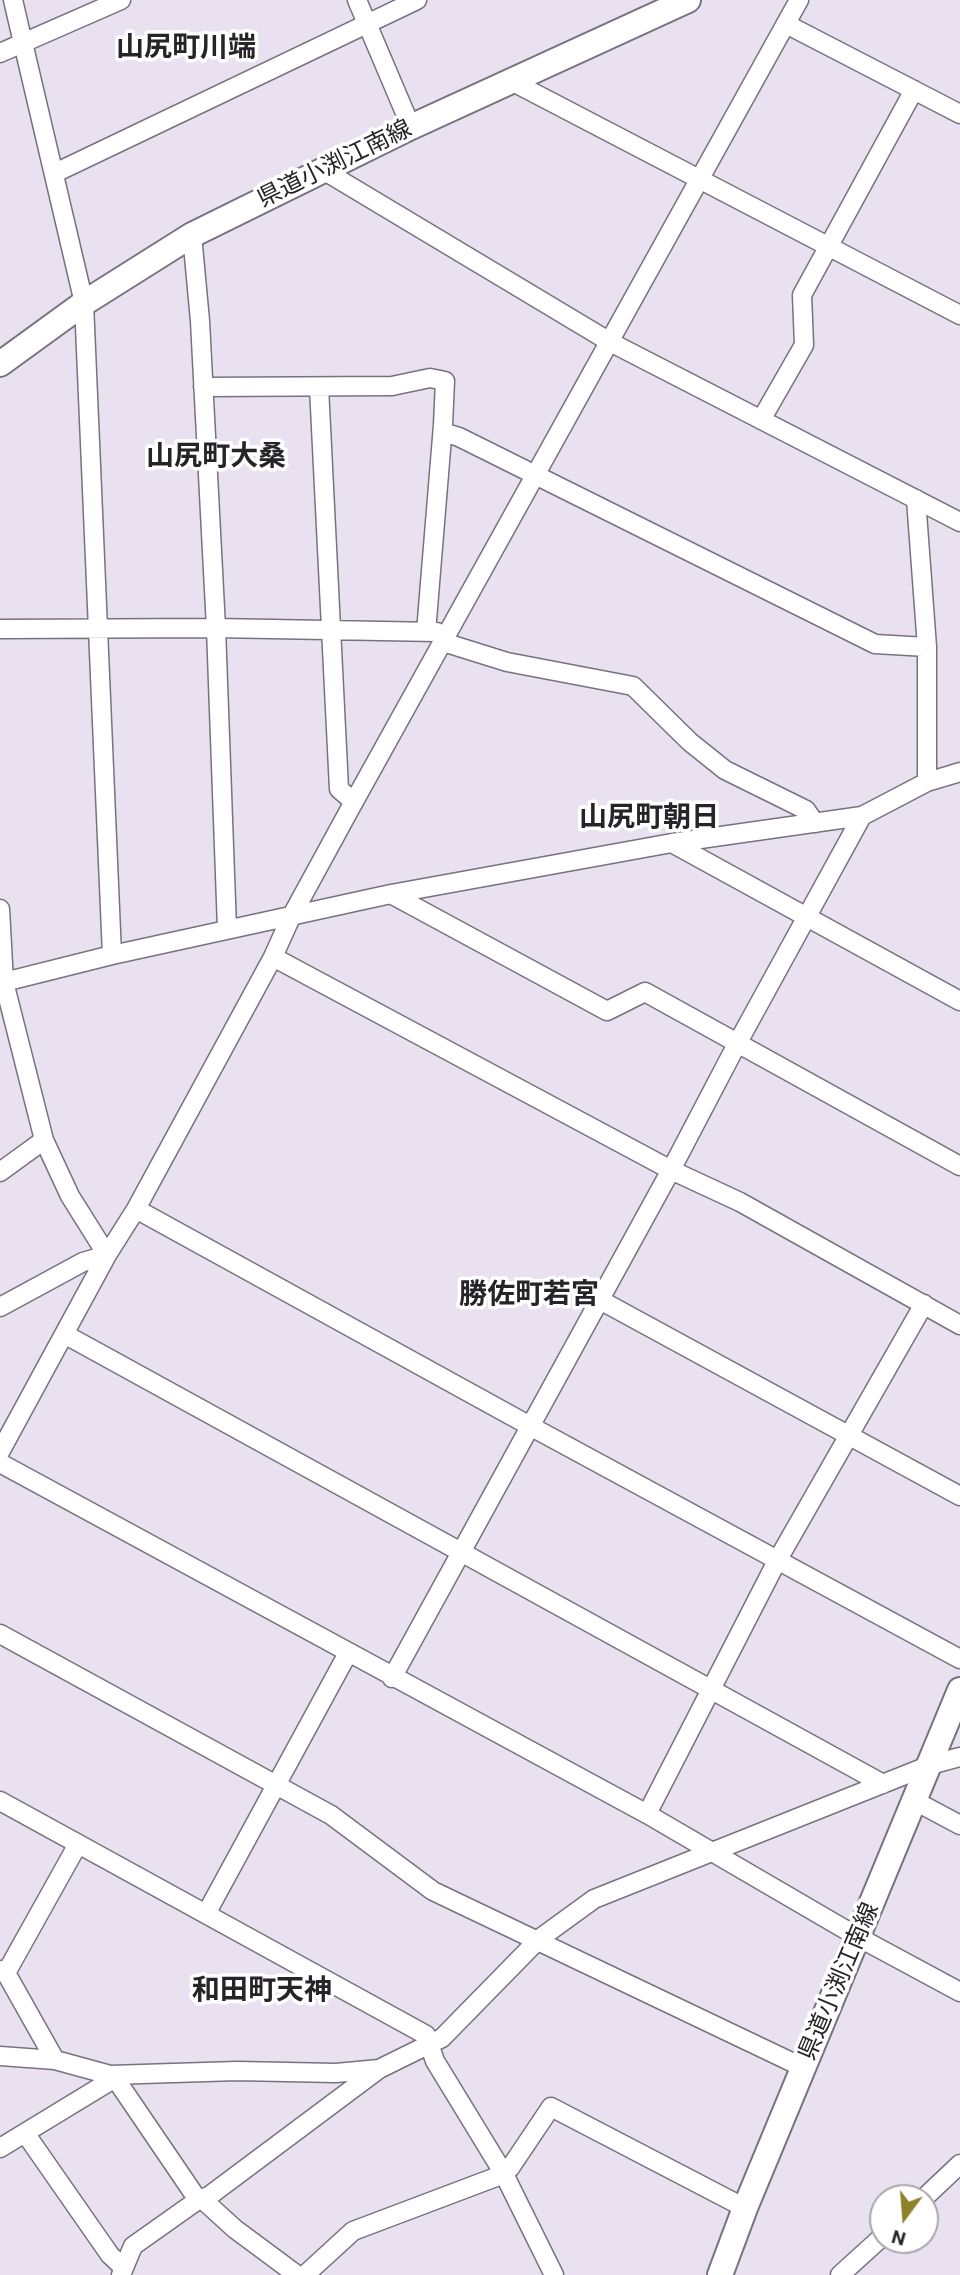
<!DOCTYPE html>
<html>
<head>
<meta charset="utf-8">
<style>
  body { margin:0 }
  #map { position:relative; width:960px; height:2275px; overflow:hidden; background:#e9e1f0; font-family:Roboto,sans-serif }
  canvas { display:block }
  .north { position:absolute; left:869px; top:2184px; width:70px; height:70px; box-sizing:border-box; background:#fff; border:2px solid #a8a7a9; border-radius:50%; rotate:196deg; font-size:19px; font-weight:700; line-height:28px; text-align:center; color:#262329 }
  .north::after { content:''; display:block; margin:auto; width:24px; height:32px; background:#8e8128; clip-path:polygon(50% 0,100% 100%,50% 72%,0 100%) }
</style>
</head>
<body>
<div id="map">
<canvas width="960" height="2275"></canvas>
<div class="north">N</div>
</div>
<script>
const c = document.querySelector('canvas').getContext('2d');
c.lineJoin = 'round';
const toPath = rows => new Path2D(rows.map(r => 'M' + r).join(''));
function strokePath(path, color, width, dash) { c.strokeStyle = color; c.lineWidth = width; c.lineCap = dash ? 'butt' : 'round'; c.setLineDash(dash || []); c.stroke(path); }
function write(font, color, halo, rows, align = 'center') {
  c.font = font + ' Roboto,"Noto Sans JP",sans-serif'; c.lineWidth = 7; c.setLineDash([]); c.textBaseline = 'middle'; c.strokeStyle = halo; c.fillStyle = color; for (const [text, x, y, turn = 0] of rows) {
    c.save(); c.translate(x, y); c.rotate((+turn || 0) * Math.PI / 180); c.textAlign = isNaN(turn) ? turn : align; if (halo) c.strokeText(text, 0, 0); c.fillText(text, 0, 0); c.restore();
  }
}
const street = toPath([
  [13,0,84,303,112,955],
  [357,0,411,127],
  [786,24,960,114],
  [0,53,121,0],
  [513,82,960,315],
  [323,170,610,342,960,522],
  [55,173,417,0],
  [192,235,200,321,216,628,227,929],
  [203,387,392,386,430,378,445,381,443,425,426,632],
  [319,387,339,789,354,802],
  [761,420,804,345,802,295,914,90],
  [443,432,459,437,875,644,927,647],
  [916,499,927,647,927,782],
  [0,629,216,628,437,632],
  [443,642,507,662,633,686,690,742,725,770,806,810,815,823],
  [672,843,960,1001],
  [391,894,607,1011,645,992,960,1166],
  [0,909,4,982,44,1140,70,1196,107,1255],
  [273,957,671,1170,740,1202,960,1325],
  [0,983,112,955,391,894,672,843,862,816,927,782,960,772],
  [0,1172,44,1140],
  [136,1209,530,1426,960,1659],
  [600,1300,960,1496],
  [0,1307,83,1262,107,1255],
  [66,1335,883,1784],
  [0,1452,107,1255,136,1209,273,957,291,917,351,807,799,0],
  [0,1463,647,1814,858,1937,960,1992],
  [0,1634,331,1815,433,1891,804,2068],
  [392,1678,671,1170,737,1044,862,816],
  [0,1801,426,2035,435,2061,504,2174,554,2275],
  [915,1801,960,1825],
  [647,1814,777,1561,924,1304],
  [206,1914,348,1653],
  [0,1970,6,1973,55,2060],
  [6,1973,78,1844],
  [0,2056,55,2060,110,2075,237,2071,336,2073,379,2069,442,2038,539,1939,594,1899,930,1765,960,1757],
  [115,2078,198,2200],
  [25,2133,110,2255,124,2268],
  [0,2148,120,2075],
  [924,2198,960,2164],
  [202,2199,235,2229,297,2275],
  [121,2275,133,2246,198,2200,209,2196,379,2069],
  [305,2275,353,2231,504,2174,510,2168,551,2107,745,2208],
  [840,2275,883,2236]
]);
const secondary = toPath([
  [0,364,84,303,192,235,411,127,688,0],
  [720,2275,745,2208,960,1690]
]);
strokePath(street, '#78717e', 21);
strokePath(secondary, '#78717e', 28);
strokePath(street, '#fff', 18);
strokePath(secondary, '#fff', 24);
write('24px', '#262329', '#fff', [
  ["県道小渕江南線",335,165,-26],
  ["県道小渕江南線",840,1982,-67]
]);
write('bold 28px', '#262329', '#fff', [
  ["山尻町川端",186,49],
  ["山尻町大桑",216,458],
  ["山尻町朝日",649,819],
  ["勝佐町若宮",529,1296],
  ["和田町天神",262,1992]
]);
</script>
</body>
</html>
